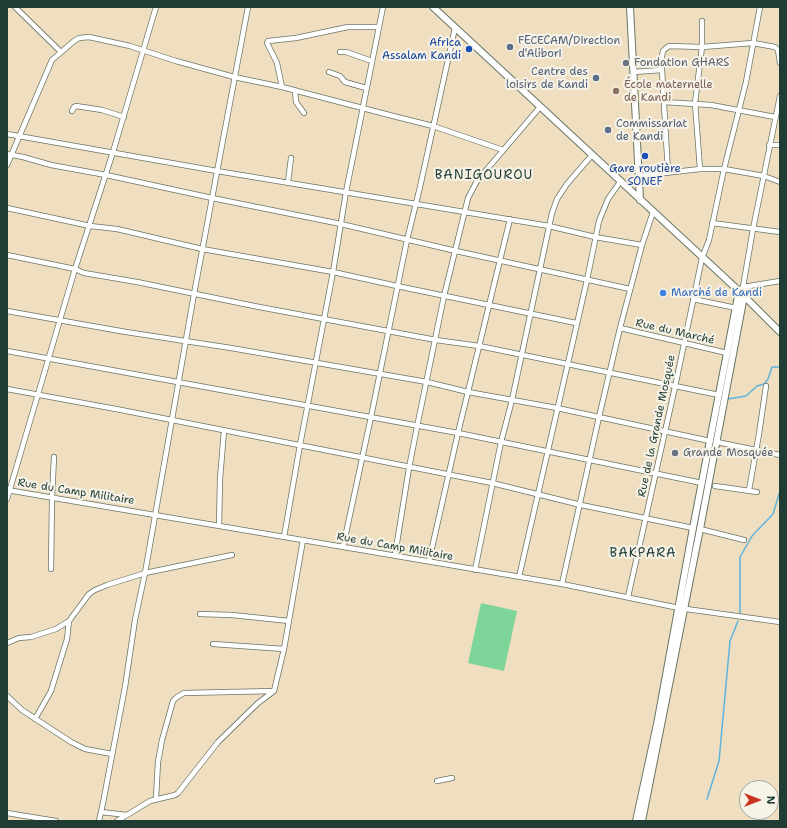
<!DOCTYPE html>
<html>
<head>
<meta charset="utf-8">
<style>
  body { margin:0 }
  #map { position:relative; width:787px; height:828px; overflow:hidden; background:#efdfc0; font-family:"Shantell Sans",sans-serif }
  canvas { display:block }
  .frame { position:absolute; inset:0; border:8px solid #1f3d34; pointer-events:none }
  .north { position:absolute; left:739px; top:780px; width:40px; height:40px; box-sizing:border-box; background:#f7f3e8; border:1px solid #a1aaa0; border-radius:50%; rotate:90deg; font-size:11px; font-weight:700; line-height:16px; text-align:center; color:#1f3d34 }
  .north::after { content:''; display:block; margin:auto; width:14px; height:18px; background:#c8321e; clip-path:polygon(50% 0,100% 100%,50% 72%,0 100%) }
</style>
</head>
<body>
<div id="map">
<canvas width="787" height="828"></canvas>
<div class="frame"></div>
<div class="north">N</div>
</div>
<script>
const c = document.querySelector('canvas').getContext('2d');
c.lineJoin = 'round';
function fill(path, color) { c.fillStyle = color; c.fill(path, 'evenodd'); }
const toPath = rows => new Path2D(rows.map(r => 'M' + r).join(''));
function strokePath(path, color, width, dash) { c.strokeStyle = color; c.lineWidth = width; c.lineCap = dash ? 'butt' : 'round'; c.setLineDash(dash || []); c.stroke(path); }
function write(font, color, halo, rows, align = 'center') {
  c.font = font + ' "Shantell Sans",sans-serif'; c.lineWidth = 4; c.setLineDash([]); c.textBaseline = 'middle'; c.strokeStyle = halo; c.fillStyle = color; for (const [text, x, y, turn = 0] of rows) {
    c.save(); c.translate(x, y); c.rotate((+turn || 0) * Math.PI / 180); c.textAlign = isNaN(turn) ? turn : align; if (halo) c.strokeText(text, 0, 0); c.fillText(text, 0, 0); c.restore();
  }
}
fill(toPath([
  [481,603,517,611,504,671,468,663]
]), '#7dd59a');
strokePath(toPath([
  [728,399,746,396,757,386,764,384,768,379,772,367,780,367],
  [740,613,740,557,752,536,773,514,780,491],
  [707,799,719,761,730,641,738,621]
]), '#60b3dc', 1.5);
const minor = toPath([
  [15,7,61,52],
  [340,52,346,52,372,61],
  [329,72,340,76,345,82,366,88],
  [633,72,662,70],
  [282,87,277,63,267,43,268,41,296,38,348,27,379,27],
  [295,90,296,102,304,113],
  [664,102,711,105,775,117],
  [72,111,74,107,76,106,102,110,124,117],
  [7,134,217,171,549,226,595,237,642,245],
  [769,145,780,145],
  [7,154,23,157,51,165,106,175,212,198,341,224,456,251,630,289],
  [7,165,52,60,74,41,79,38,89,37,130,46,176,61,234,77,282,87,393,116,433,126,503,150],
  [700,169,695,103,702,47,702,21],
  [668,172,662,70,662,56,663,51,665,49,669,46,702,47,753,43,775,47,778,50,780,63],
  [639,176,700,169,724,169,764,176,780,182],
  [288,182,291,158],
  [7,208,90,226,117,229,202,249,333,272,397,286,576,323],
  [712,223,780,232],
  [7,255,75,269,84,273,137,282,254,306,436,340,479,346,719,395],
  [743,287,780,281],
  [739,291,743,287,753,229,780,96],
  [693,299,736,308],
  [7,311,126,332,231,348,427,382,468,392,557,408,710,441],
  [620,328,727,353],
  [7,351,458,433,702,483],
  [7,389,116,409,492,483,581,505,693,528],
  [717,442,780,455],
  [715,486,757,492],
  [7,490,562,584,679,608,780,622],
  [749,490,759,434,766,386],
  [7,499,75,269,113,152,156,7],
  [219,526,220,479,224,431],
  [700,529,744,540],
  [284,537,300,445,333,272,346,192,383,7],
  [343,547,371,417,407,240,420,187,455,28],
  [395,555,409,468,417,427,444,296,468,198,477,181,540,107],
  [429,561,458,433,510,219],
  [51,569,52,498,54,457],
  [475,570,501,442,512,400,552,213,557,199,567,184,592,155],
  [519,577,587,280,599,221,608,199,620,182],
  [562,584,599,417,620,328,642,245,653,212],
  [628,597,675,387,702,258,709,240,724,169,746,82,760,7],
  [200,614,232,615,289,621],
  [7,643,19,638,31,637,56,629,69,621,89,594,95,590,107,585,145,573,232,555],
  [213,644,284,649],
  [7,696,22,710,71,742,85,749,112,754],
  [35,719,51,691,67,639,69,621],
  [437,781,452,778],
  [156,798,158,762,162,740,173,701,177,697,184,693,274,691,284,649,303,540],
  [101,812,127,815,150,801,175,795,178,793,218,742,258,703,274,691],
  [7,813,56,821],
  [99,821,103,803,125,687,135,620,145,573,194,294,248,7],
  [117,821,127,815]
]);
const major = toPath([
  [433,7,739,291,780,332],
  [630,7,640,200],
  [636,821,657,724,693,528,739,291],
  [642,821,700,529,744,296]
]);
strokePath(minor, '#687665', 6);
strokePath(major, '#687665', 8);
strokePath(minor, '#fff', 4.5);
strokePath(major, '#fff', 6);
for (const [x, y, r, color] of [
  [510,47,4,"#5c6f8a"],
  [469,49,4,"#1a4fb4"],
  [626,63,4,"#6b7280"],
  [596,78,4,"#5c6f8a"],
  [616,91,4,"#8d6e63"],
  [608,130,4,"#5c6f8a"],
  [645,156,4,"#1a4fb4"],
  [663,293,4,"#3f7fe0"],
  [675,453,4,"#6b7280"]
]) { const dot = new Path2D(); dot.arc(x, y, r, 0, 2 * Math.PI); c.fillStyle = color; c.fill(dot); strokePath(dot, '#f7f3e8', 1.5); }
write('11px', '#4e5e75', '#f7f3e8', [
  ["FECECAM/Direction",518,41],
  ["d'Alibori",518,54],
  ["Centre des",588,72,"right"],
  ["loisirs de Kandi",588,85,"right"],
  ["Commissariat",616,124],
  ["de Kandi",616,137]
], 'left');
write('11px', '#164399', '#f7f3e8', [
  ["Africa",461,43],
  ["Assalam Kandi",461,56],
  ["Gare routière",645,169,"center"],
  ["SONEF",645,182,"center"]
], 'right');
write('11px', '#5b616d', '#f7f3e8', [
  ["Fondation GHARS",634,63],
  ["Grande Mosquée",683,453]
], 'left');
write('11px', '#785e54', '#f7f3e8', [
  ["École maternelle",624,85],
  ["de Kandi",624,98]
], 'left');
write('11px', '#366cbe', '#f7f3e8', [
  ["Marché de Kandi",671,293]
], 'left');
write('11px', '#1f3d34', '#f7f3e8', [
  ["Rue du Marché",675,332,13],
  ["Rue de la Grande Mosquée",657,426,-78],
  ["Rue du Camp Militaire",76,492,9],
  ["Rue du Camp Militaire",395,547,10]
]);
c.letterSpacing = '1px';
write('13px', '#1f3d34', '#f7f3e8', [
  ["BANIGOUROU",484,176],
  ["BAKPARA",643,554]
]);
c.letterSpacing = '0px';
</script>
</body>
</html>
